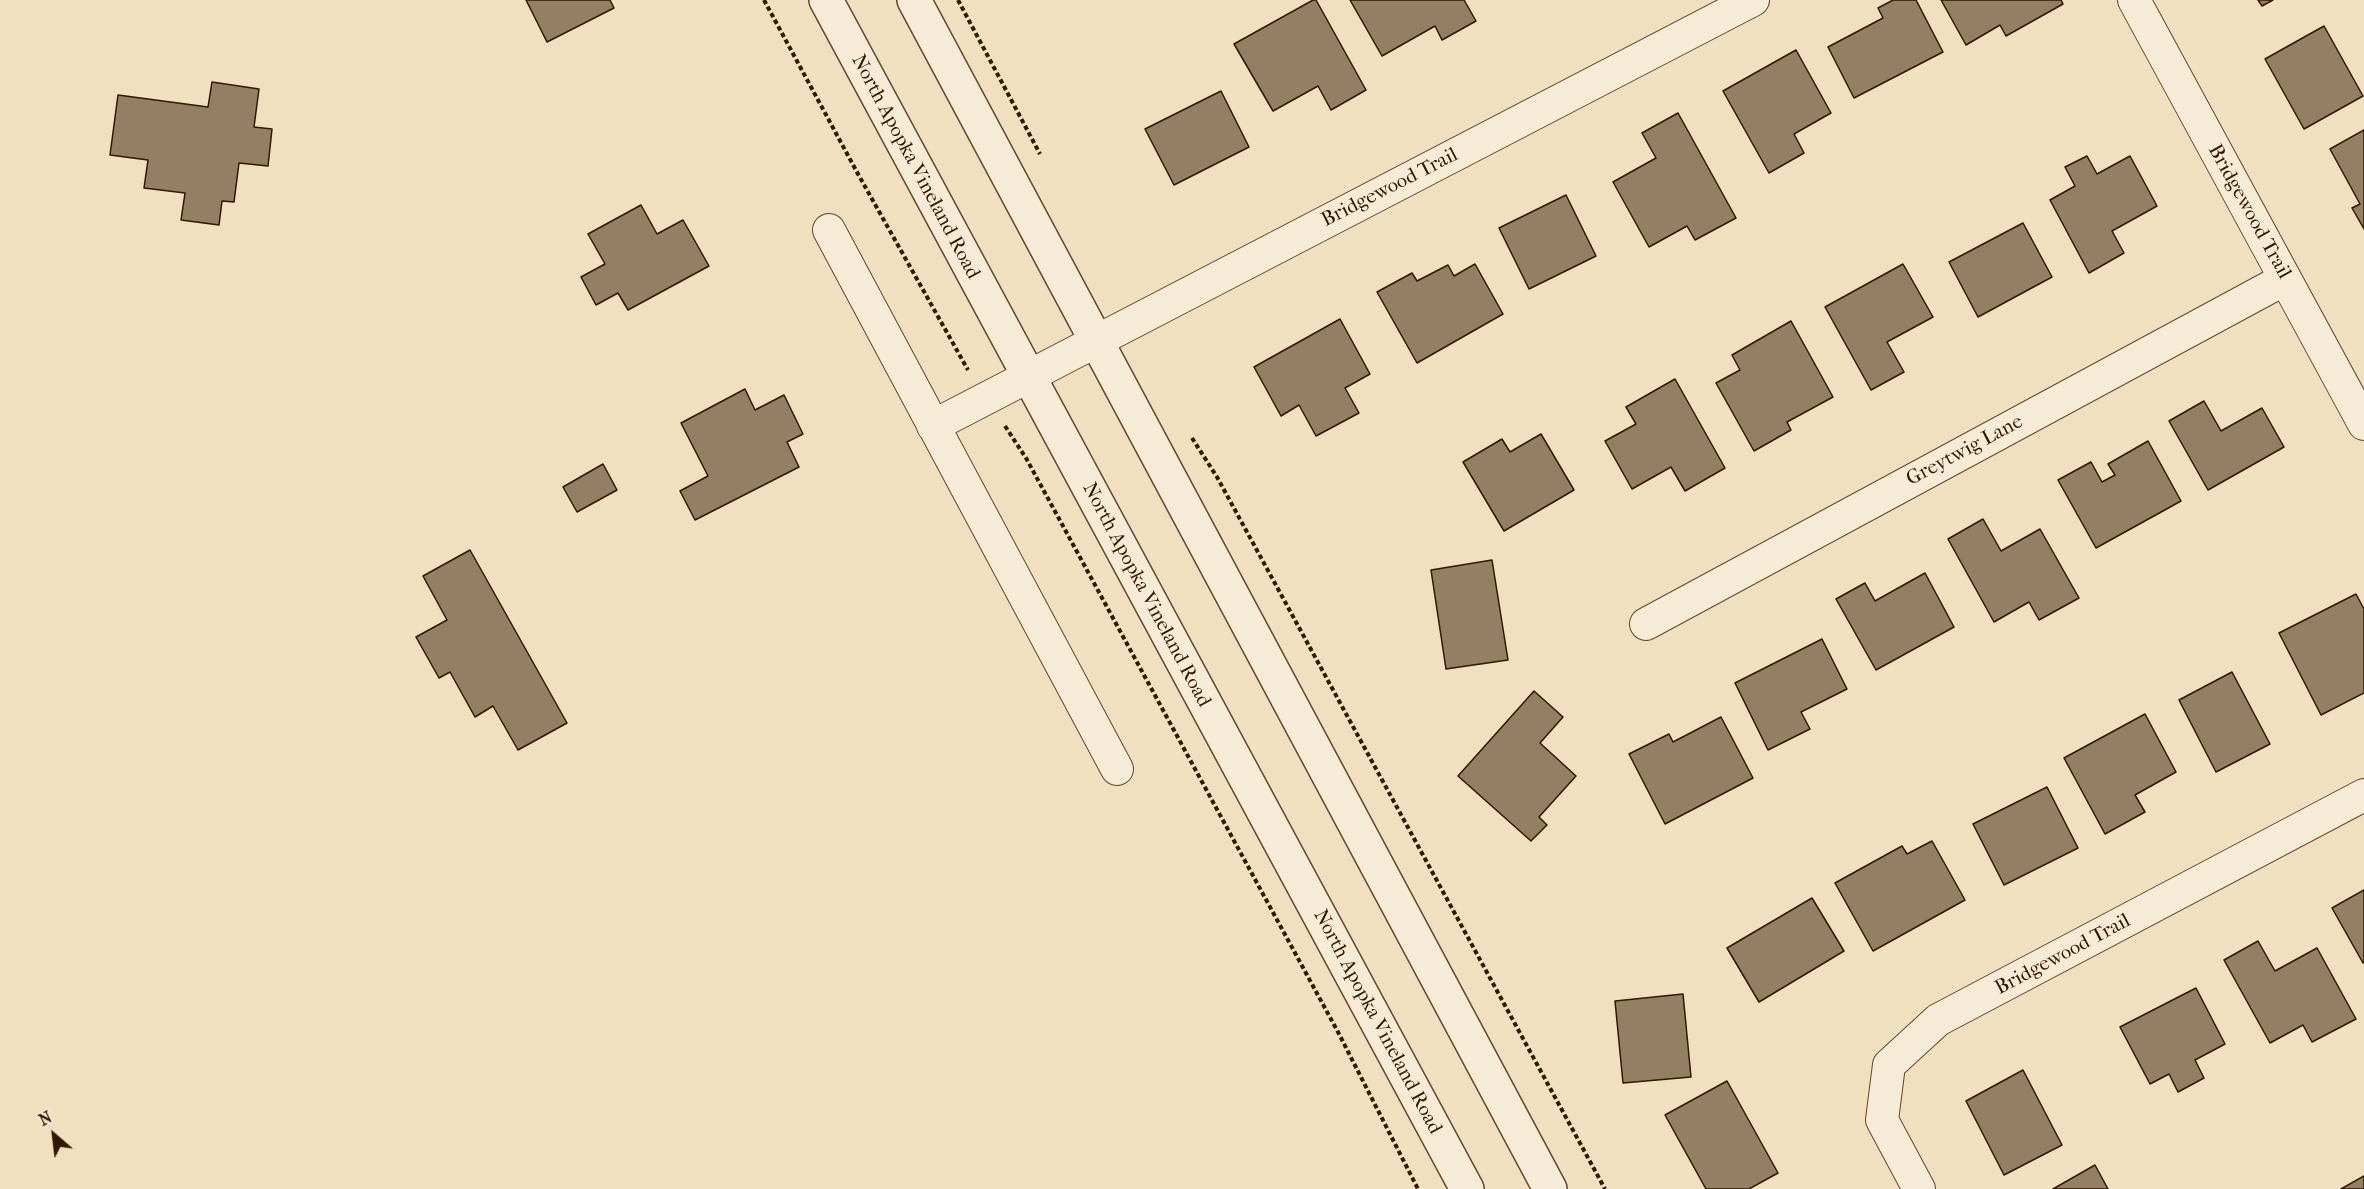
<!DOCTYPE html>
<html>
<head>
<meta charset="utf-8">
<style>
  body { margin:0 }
  #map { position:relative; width:2364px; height:1189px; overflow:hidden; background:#f0e0c0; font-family:"IM FELL French Canon",serif }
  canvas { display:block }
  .north { position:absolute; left:24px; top:1105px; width:60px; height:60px; -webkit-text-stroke:4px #f5ebd6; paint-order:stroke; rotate:332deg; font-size:16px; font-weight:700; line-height:24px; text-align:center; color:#311600 }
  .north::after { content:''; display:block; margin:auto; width:21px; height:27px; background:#311600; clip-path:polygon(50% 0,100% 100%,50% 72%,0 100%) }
</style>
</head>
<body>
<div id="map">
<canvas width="2364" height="1189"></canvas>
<div class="north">N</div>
</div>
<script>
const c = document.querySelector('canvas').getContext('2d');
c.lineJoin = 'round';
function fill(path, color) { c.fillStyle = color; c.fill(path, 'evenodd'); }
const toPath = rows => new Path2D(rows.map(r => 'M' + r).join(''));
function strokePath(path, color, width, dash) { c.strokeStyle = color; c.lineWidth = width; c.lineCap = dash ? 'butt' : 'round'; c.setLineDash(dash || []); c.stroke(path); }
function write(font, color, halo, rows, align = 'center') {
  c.font = font + ' "IM FELL French Canon",serif'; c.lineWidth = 6; c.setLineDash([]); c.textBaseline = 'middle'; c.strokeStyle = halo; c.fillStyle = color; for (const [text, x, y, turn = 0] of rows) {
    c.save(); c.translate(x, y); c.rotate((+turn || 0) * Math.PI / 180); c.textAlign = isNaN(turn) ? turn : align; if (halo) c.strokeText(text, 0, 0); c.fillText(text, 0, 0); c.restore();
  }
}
const building = toPath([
  [526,0,610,0,614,8,547,42,526,0],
  [1313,0,1316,0,1366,90,1331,110,1318,86,1273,111,1234,44,1313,0],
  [1350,0,1464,0,1476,21,1442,40,1435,26,1382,56,1350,0],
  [1893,0,1916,0,1943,52,1854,98,1828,47,1883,18,1878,8,1893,0],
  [1941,0,2061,0,2063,4,2006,36,2000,25,1966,45,1941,0],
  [2258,0,2273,0,2262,6,2258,0],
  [2324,26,2363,96,2304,129,2265,59,2324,26],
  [1796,50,1831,113,1794,134,1804,153,1769,173,1723,91,1796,50],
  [212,82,259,89,254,127,272,129,268,166,239,163,234,202,222,201,219,225,181,220,185,193,144,188,148,160,110,155,118,95,208,107,212,82],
  [1221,91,1249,147,1174,185,1145,129,1221,91],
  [1678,113,1736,218,1695,240,1687,226,1649,247,1613,182,1656,158,1642,133,1678,113],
  [2364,130,2364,229,2352,208,2360,204,2330,149,2364,130],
  [2087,156,2097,174,2130,156,2157,206,2112,231,2124,253,2089,273,2050,200,2075,186,2065,167,2087,156],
  [1566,195,1596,256,1529,289,1499,228,1566,195],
  [641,205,657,234,683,220,709,266,628,310,618,293,596,305,581,277,605,264,588,234,641,205],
  [2023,223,2052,277,1978,317,1949,262,2023,223],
  [1475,264,1503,314,1417,363,1377,292,1412,273,1417,281,1448,265,1454,276,1475,264],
  [1903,264,1933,317,1887,342,1904,372,1871,390,1825,307,1903,264],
  [1340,319,1370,374,1345,388,1359,413,1316,436,1299,405,1281,416,1254,367,1340,319],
  [1791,321,1833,397,1787,422,1791,430,1754,451,1716,383,1740,370,1732,355,1791,321],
  [1675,379,1725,468,1685,491,1671,467,1632,489,1605,441,1636,424,1626,407,1675,379],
  [745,389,755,410,784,395,803,434,787,442,799,467,695,520,680,491,708,476,681,423,745,389],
  [2204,401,2221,431,2262,408,2284,447,2208,490,2169,421,2204,401],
  [1541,434,1574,490,1504,531,1463,462,1502,439,1510,452,1541,434],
  [2148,441,2181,501,2096,548,2058,480,2091,462,2102,482,2115,475,2108,464,2148,441],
  [603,464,617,490,577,512,563,487,603,464],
  [1983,519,2001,551,2040,529,2079,598,2039,620,2029,602,1994,622,1948,539,1983,519],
  [470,550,567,723,518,750,493,706,475,717,450,672,439,678,416,637,447,620,423,576,470,550],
  [1492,560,1508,660,1446,669,1431,570,1492,560],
  [1925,573,1954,627,1876,670,1836,599,1865,583,1875,601,1925,573],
  [2356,594,2364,609,2364,693,2321,715,2279,633,2356,594],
  [1822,639,1847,689,1801,712,1810,729,1768,750,1735,683,1822,639],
  [2232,672,2270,744,2216,772,2179,700,2232,672],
  [1534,691,1563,717,1540,743,1576,776,1539,817,1547,825,1531,841,1458,776,1534,691],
  [2145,714,2176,772,2135,795,2145,812,2105,834,2064,758,2145,714],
  [1721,717,1753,778,1665,824,1629,754,1669,734,1673,742,1721,717],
  [2047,787,2078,848,2004,885,1973,824,2047,787],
  [1932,841,1965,900,1873,951,1835,883,1902,846,1907,854,1932,841],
  [2364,890,2364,962,2363,963,2332,908,2364,890],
  [1812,898,1844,951,1759,1002,1727,948,1812,898],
  [2258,941,2275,971,2317,948,2356,1019,2312,1042,2303,1025,2270,1043,2224,960,2258,941],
  [2196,988,2225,1044,2195,1060,2204,1078,2178,1092,2169,1074,2150,1084,2120,1027,2196,988],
  [1683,994,1691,1077,1623,1083,1615,1001,1683,994],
  [2023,1070,2062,1145,2004,1175,1966,1101,2023,1070],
  [1727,1081,1778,1173,1749,1189,1706,1189,1665,1115,1727,1081],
  [2095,1165,2108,1189,2053,1189,2095,1165],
  [2364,1176,2364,1189,2341,1189,2364,1176]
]);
fill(building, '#947f64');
strokePath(building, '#311600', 1.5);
const minor = toPath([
  [2134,0,2364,424],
  [829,230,1117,769],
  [933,426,1753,0],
  [1646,624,2285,279],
  [1919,1189,1882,1120,1889,1065,1938,1020,2364,795]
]);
const tertiary = toPath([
  [826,0,1467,1189],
  [914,0,1550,1189]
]);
strokePath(minor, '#614830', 34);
strokePath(tertiary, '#614830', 36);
strokePath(toPath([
  [764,0,858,174,968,370],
  [958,0,1040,154],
  [1005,426,1026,458,1338,1032,1418,1189],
  [1192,438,1217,477,1605,1189]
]), '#311600', 4, [4.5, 3]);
strokePath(minor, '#f5ebd6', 32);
strokePath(tertiary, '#f5ebd6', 33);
write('20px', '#311600', '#f5ebd6', [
  ["North Apopka Vineland Road",915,167,62],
  ["Bridgewood Trail",1390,188,-27],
  ["Bridgewood Trail",2249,212,61],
  ["Greytwig Lane",1965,451,-28],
  ["North Apopka Vineland Road",1146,595,62],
  ["Bridgewood Trail",2063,955,-28],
  ["North Apopka Vineland Road",1377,1022,62]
]);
</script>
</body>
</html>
